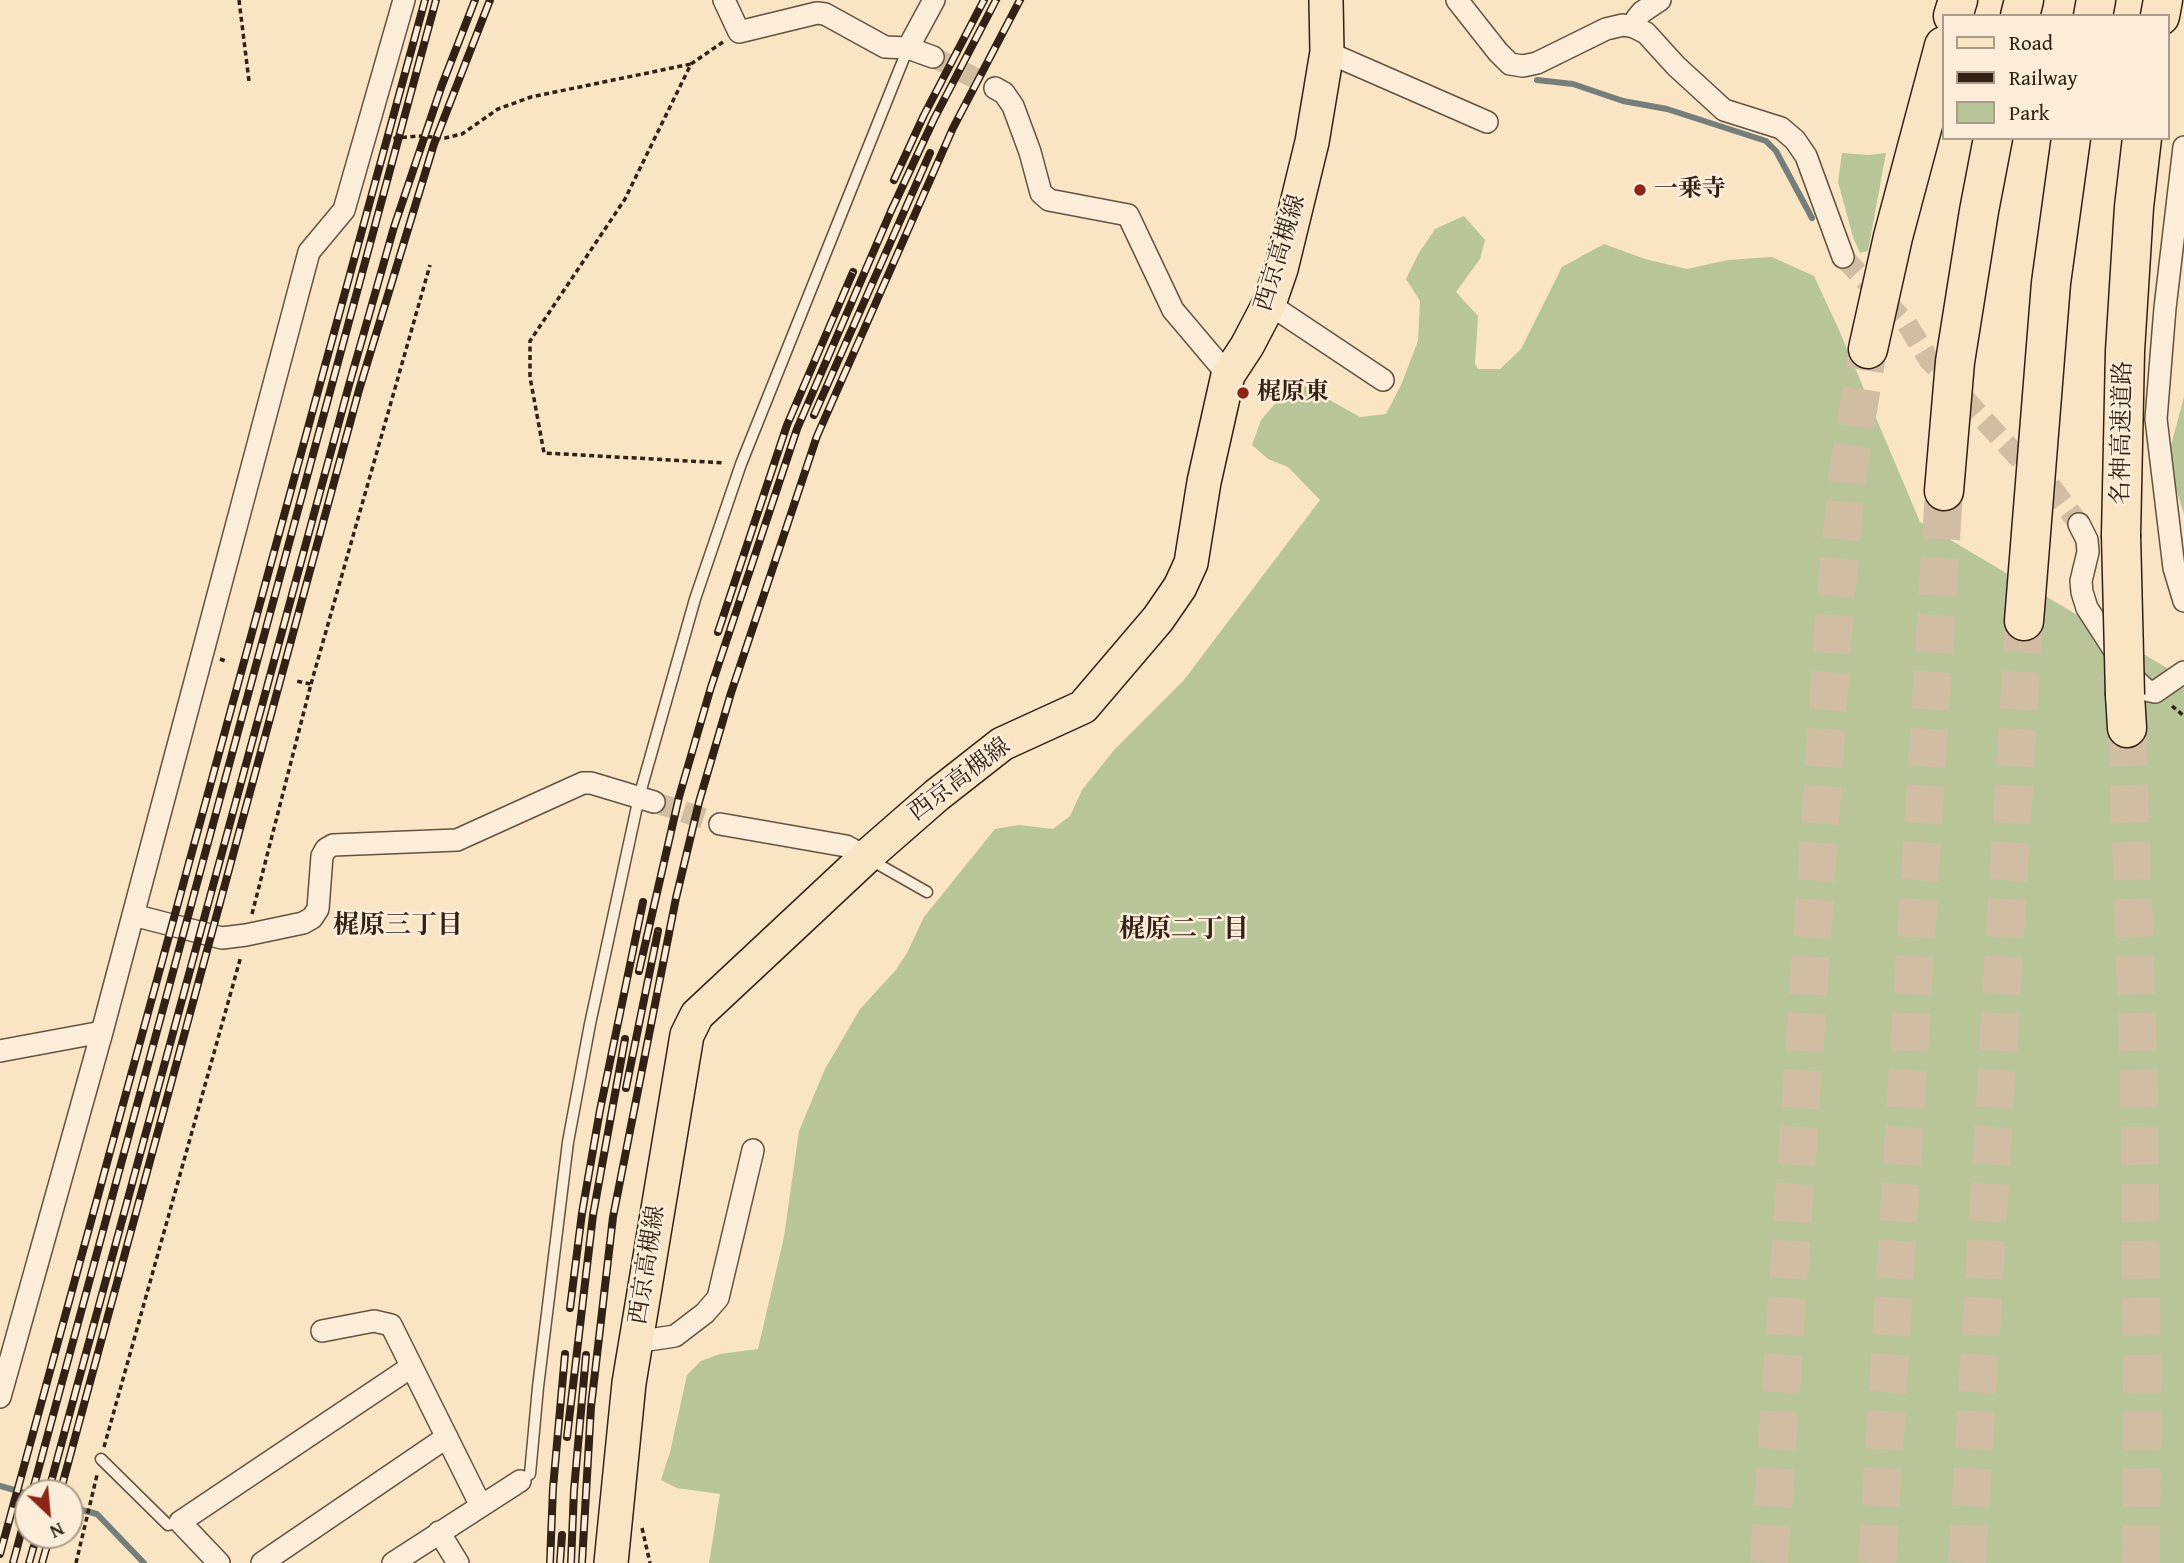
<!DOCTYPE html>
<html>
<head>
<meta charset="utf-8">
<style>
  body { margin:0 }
  #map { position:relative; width:2184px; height:1563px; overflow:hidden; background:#f9e4c4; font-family:"Gentium Book Plus",serif }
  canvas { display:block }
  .legend { position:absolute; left:1942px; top:14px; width:228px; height:126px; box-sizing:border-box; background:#fbedd9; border:2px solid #ab9b8a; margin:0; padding:9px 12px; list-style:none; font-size:21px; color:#322114 }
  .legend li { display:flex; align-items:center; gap:14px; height:35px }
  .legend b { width:35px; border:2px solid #ab9b8a }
  .north { position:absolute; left:14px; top:1479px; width:70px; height:70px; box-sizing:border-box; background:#fbedd9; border:2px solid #ab9b8a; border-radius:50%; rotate:154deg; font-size:19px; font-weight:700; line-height:28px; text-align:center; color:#322114 }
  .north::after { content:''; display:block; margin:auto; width:24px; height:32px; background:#8f2418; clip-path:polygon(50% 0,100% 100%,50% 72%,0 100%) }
</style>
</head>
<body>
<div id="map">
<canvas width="2184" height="1563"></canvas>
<ul class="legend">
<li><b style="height:9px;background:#f9e4c4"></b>Road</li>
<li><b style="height:9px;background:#322114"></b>Railway</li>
<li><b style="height:19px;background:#b8c599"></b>Park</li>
</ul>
<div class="north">N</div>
</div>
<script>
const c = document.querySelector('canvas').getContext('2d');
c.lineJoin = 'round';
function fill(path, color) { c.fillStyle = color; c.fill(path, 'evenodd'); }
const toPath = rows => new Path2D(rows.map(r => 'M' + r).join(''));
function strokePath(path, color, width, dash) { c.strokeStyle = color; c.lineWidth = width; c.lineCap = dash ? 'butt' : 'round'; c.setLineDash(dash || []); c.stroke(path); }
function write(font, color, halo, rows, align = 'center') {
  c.font = font + ' "Gentium Book Plus","Noto Serif JP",serif'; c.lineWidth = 5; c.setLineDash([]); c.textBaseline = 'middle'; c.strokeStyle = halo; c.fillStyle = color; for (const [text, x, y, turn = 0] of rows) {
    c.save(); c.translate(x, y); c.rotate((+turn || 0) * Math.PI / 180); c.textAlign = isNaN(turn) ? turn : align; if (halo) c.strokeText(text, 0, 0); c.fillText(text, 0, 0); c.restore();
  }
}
fill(toPath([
  [1842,153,1869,155,1886,153,1868,251,1860,253,1853,237,1838,182],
  [1464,216,1485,240,1480,259,1456,292,1478,316,1475,364,1478,369,1500,369,1521,349,1562,267,1604,244,1645,259,1687,269,1728,260,1772,257,1814,276,1839,330,1920,522,2184,678,2184,1563,709,1563,720,1494,677,1488,661,1480,670,1452,687,1375,701,1361,720,1354,758,1349,784,1237,799,1131,825,1069,860,1009,895,971,907,953,924,917,995,829,1019,825,1053,829,1070,816,1082,790,1115,749,1184,680,1320,500,1288,467,1268,459,1252,445,1261,420,1287,390,1303,385,1360,417,1386,414,1401,385,1418,341,1420,301,1406,279,1419,253,1435,229],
  [2184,397,2184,514,2167,460]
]), '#b8c599');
strokePath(toPath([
  [1537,80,1573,84,1623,101,1667,109,1766,141,1776,151,1812,218],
  [0,1486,28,1494],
  [70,1507,97,1514,144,1563]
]), '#757e7a', 6);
strokePath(toPath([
  [933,57,995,88],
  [1843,257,1907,324,1929,360,2017,456,2045,479,2079,524],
  [654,802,720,824]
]), '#d1bda1', 21, [21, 10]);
strokePath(toPath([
  [2127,728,2139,1077,2142,1390,2141,1563],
  [1769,1563,1835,604,1848,471,1868,349],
  [1877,1563,1944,491],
  [1967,1563,2024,621]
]), '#d1bda1', 38, [38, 19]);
const service = toPath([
  [869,859,927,892],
  [101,1459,168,1525,180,1522],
  [520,1481,530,1474,538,1387,568,1142,590,1024,639,797,695,599,741,464,908,48]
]);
const minor = toPath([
  [724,0,739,32,817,13,825,14,885,47,908,48,933,57],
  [1457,0,1498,52,1510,64,1523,66,1537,63,1606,29,1623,25,1634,27,1646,33,1676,66,1724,110,1781,128,1795,140,1806,156,1843,257],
  [1634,27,1637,18,1642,12,1660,0],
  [908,48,934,0],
  [1327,52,1487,122],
  [995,88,1004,93,1013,106,1030,152,1041,193,1049,200,1128,215,1173,310,1228,375],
  [2184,147,2165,308,2156,419,2174,568,2184,601],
  [1269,304,1383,380],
  [2079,524,2087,540,2088,552,2081,581,2082,592,2087,608,2131,676,2146,690,2155,692,2184,672],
  [720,824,846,846,866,857],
  [133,915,222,938,246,935,303,923,312,918,318,909,322,856,326,849,333,845,457,840,583,783,591,783,654,802],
  [0,1051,102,1032],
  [322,1331,374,1321,391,1325,481,1506],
  [635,1342,675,1336,705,1313,718,1298,753,1150],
  [0,1397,102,1032,309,252,344,210,404,0],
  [439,1532,458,1563],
  [219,1563,180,1522,411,1367],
  [262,1563,447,1437],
  [393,1563,520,1481]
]);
const primary = toPath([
  [611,1563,629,1383,687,1035,697,1015,866,857,937,795,1002,744,1083,707,1158,619,1180,587,1191,563,1204,482,1228,375,1247,346,1269,304,1281,269,1312,142,1327,52,1326,0]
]);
const motorway = toPath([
  [1953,16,1958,0],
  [2020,16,2024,0],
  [2093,16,2096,0],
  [2160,16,2163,0],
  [1868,349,1893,237,1944,46],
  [1944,491,1955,362,1979,211,1993,138],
  [2121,535,2125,351,2134,207,2142,138],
  [2024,621,2051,283,2071,138],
  [2125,695,2127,728]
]);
strokePath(service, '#645240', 13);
strokePath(minor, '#645240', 24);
strokePath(primary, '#322114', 36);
strokePath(motorway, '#322114', 41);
strokePath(toPath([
  [239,0,249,81],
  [723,42,691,64,625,199,530,341,530,377,544,453,725,463],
  [385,139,418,136,445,138,462,134,498,109,531,97,691,64],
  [220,659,228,662],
  [311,684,430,265],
  [2172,706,2184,716],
  [252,914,311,684,296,681],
  [104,1447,241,956],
  [642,1528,650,1563],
  [76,1563,97,1475]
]), '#322114', 3.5, [5, 3.5]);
strokePath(service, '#fbedd9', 10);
strokePath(minor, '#fbedd9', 21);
strokePath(primary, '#f9e4c4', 33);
strokePath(motorway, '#f9e4c4', 38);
const rail = toPath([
  [894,180,924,115,984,0],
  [814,415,930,153],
  [718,632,787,425,853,272],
  [639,971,679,797,711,687,797,429,891,211,934,119,996,0],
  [626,1088,658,931],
  [570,1308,582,1213,600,1110,643,902],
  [567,1437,593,1215,625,1039],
  [32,1493,436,0],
  [48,1493,349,385,394,227,442,85,475,0],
  [60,1493,359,390,434,144,490,0],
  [0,1554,425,0],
  [13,1563,28,1507],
  [29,1563,37,1535],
  [42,1563,50,1535],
  [550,1563,553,1488,565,1354],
  [560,1563,562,1535],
  [571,1563,574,1490,586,1355],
  [582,1563,591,1407,613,1217,676,898,699,802,731,693,817,436,953,128,1020,0]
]);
strokePath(rail, '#322114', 8);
strokePath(rail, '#fbedd9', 5, [16]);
const motorwayBridge = toPath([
  [2121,535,2125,695]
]);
strokePath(motorwayBridge, '#322114', 41, []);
strokePath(motorwayBridge, '#f9e4c4', 38);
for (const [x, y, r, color] of [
  [1640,190,7,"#8f2418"],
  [1243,393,7,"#8f2418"]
]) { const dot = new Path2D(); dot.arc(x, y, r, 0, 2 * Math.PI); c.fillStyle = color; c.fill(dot); strokePath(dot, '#fbedd9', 2.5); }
write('bold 24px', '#322114', '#fbedd9', [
  ["一乗寺",1654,190],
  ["梶原東",1257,393]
], 'left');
write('24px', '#322114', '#fbedd9', [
  ["西京高槻線",1281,253,-73],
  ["名神高速道路",2123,433,-89],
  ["西京高槻線",960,780,-37],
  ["西京高槻線",648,1265,-81]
]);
write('bold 26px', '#322114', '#fbedd9', [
  ["梶原三丁目",398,926],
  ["梶原二丁目",1184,930]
]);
</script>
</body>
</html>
